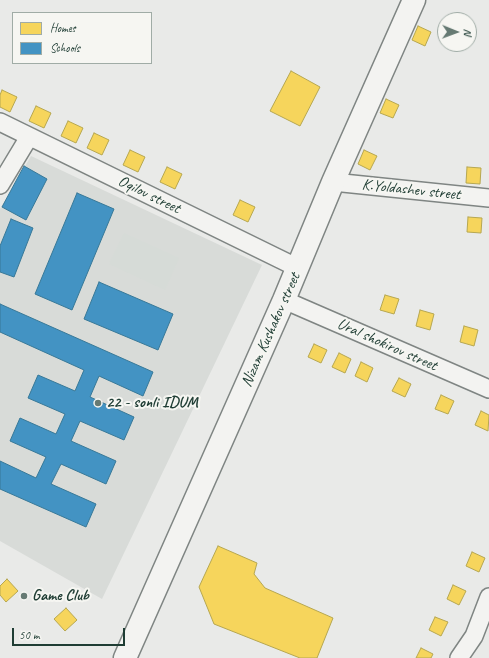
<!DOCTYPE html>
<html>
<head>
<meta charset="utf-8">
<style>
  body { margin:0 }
  #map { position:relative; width:489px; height:658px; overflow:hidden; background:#e9eae8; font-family:Caveat,sans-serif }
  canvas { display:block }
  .legend { position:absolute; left:12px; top:12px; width:140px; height:52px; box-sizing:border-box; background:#f6f6f2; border:1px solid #a0aca6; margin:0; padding:5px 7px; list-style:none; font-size:12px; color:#1f3d34 }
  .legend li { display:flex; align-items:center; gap:8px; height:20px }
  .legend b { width:20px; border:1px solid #a0aca6 }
  .north { position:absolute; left:437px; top:12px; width:40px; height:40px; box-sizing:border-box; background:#f6f6f2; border:1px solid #a0aca6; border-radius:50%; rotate:91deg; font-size:11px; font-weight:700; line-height:16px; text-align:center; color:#1f3d34 }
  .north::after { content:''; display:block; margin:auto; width:14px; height:18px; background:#667a73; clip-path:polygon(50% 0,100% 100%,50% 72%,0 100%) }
  .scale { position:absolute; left:12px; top:628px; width:113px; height:18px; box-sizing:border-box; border:2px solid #1f3d34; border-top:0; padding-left:5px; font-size:12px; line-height:14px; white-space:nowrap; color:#1f3d34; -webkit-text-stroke:3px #f6f6f2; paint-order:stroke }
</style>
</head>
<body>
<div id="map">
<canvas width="489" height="658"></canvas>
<ul class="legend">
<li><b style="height:11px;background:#f6d55c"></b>Homes</li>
<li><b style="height:11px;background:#4393c3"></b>Schools</li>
</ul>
<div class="north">N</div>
<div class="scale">50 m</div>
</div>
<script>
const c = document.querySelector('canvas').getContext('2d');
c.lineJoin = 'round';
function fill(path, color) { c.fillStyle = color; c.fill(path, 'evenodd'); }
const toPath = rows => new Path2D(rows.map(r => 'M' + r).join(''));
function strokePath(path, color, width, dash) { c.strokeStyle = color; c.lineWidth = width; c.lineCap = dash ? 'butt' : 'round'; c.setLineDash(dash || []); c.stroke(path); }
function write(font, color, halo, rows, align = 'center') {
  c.font = font + ' Caveat,sans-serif'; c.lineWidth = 4; c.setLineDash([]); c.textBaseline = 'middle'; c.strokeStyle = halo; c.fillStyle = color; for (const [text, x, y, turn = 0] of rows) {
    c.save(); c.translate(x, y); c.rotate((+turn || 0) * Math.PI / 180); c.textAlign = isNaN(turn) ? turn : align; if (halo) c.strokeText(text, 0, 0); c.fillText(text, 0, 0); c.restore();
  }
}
fill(toPath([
  [31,156,262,265,102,599,0,541,0,209]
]), '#d8dbd8');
fill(toPath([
  [124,233,179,258,165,290,109,264]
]), '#d6dbd7');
const homes = toPath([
  [418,26,431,32,425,46,412,40,418,26],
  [291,71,320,87,300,126,270,111,291,71],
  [2,90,17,97,10,112,0,107,0,95,2,90],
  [386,99,399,105,393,118,380,113,386,99],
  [36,106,51,113,44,128,29,121,36,106],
  [68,121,83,128,76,143,61,136,68,121],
  [94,133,109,140,102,155,87,148,94,133],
  [130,150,145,157,138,172,123,165,130,150],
  [364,150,377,156,370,170,358,164,364,150],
  [167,167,182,174,175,189,160,182,167,167],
  [467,167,481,168,480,184,466,183,467,167],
  [240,200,255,207,248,222,233,215,240,200],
  [468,217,482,218,481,233,467,232,468,217],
  [385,295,399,299,394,314,380,310,385,295],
  [420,310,434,314,430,330,416,326,420,310],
  [464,326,478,330,474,346,460,342,464,326],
  [314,344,327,350,321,363,308,357,314,344],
  [339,353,351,359,345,373,332,367,339,353],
  [361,362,373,368,367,382,355,376,361,362],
  [399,378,411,384,405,397,392,391,399,378],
  [441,395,454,401,448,414,435,409,441,395],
  [481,411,489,415,488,431,475,425,481,411],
  [218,546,257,563,254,574,265,588,333,618,317,658,300,658,214,624,199,587,218,546],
  [472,552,485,558,479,572,466,566,472,552],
  [7,579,18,591,6,602,0,595,0,586,7,579],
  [453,585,466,591,459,605,447,599,453,585],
  [66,608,77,620,65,631,54,619,66,608],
  [435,617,448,622,441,636,429,630,435,617],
  [421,648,433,654,431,658,416,658,421,648]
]);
fill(homes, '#f6d55c');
strokePath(homes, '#b6a750', 1);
const schools = toPath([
  [24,166,47,179,26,220,2,207,24,166],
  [77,193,114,209,72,310,35,294,77,193],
  [11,219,33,228,14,277,0,272,0,246,11,219],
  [99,282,173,314,158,350,84,319,99,282],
  [0,304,153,372,143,396,99,376,90,397,134,417,124,440,80,421,71,441,116,461,106,484,61,464,51,484,96,504,86,527,0,489,0,461,36,478,46,457,10,441,20,418,56,434,65,414,28,398,38,375,75,391,84,370,0,332,0,304]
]);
fill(schools, '#4393c3');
strokePath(schools, '#387998', 1);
const minor = toPath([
  [0,122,298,268],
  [333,182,489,198],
  [0,185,29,137],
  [284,300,489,389],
  [459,658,474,636,489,597]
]);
const secondary = toPath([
  [125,658,284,300,333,182,414,0]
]);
strokePath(minor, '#7f8583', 20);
strokePath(secondary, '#7f8583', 25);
strokePath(minor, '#f3f3f1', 17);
strokePath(secondary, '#f3f3f1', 22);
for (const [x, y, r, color] of [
  [98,403,4,"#667a73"],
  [24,596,4,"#667a73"]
]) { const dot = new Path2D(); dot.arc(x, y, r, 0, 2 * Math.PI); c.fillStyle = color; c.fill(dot); strokePath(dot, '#f6f6f2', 1.5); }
write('16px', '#1f3d34', '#f6f6f2', [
  ["K.Yoldashev street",411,190,6],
  ["Oqilov street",149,195,26],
  ["Nizam Kushakov street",271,330,-66],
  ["Ural shokirov street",387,345,24]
]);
write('bold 16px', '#1f3d34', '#f6f6f2', [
  ["22 - sonli IDUM",106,403],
  ["Game Club",32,596]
], 'left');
</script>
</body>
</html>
